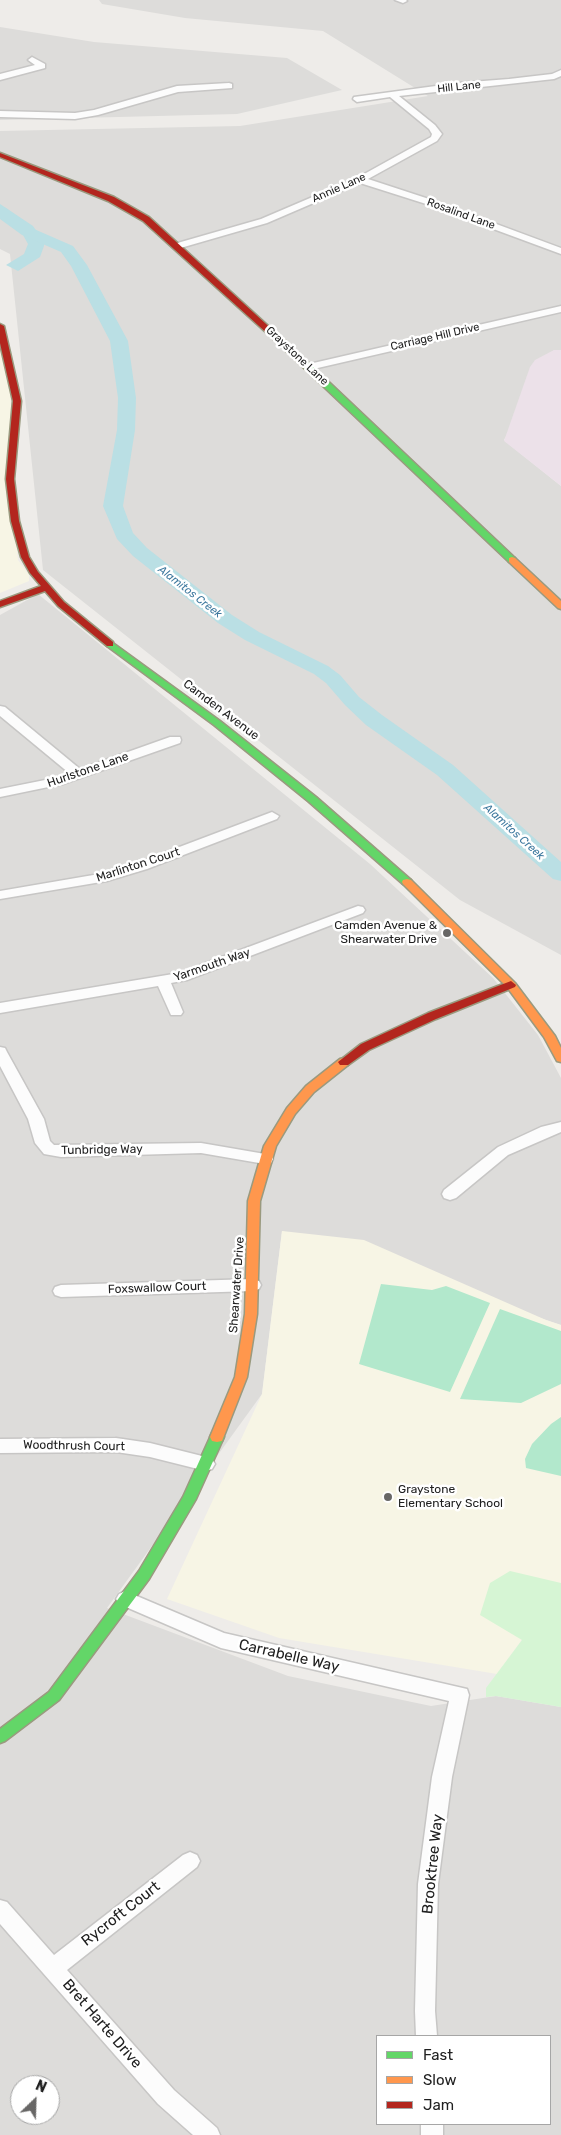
<!DOCTYPE html>
<html>
<head>
<meta charset="utf-8">
<style>
  body { margin:0 }
  #map { position:relative; width:561px; height:2135px; overflow:hidden; background:#eeece9; font-family:Rubik,sans-serif }
  canvas { display:block }
  .legend { position:absolute; left:376px; top:2035px; width:175px; height:90px; box-sizing:border-box; background:#fff; border:1px solid #a6a6a6; margin:0; padding:6px 9px; list-style:none; font-size:15px; color:#202020 }
  .legend li { display:flex; align-items:center; gap:10px; height:25px }
  .legend b { width:25px; border:1px solid #a6a6a6 }
  .north { position:absolute; left:10px; top:2075px; width:50px; height:50px; box-sizing:border-box; background:#fff; border:1px solid #a6a6a6; border-radius:50%; rotate:24deg; font-size:14px; font-weight:700; line-height:20px; text-align:center; color:#202020 }
  .north::after { content:''; display:block; margin:auto; width:18px; height:22px; background:#686766; clip-path:polygon(50% 0,100% 100%,50% 72%,0 100%) }
</style>
</head>
<body>
<div id="map">
<canvas width="561" height="2135"></canvas>
<ul class="legend">
<li><b style="height:6px;background:#63d668"></b>Fast</li>
<li><b style="height:6px;background:#ff974d"></b>Slow</li>
<li><b style="height:6px;background:#b3261e"></b>Jam</li>
</ul>
<div class="north">N</div>
</div>
<script>
const c = document.querySelector('canvas').getContext('2d');
c.lineJoin = 'round';
function fill(path, color) { c.fillStyle = color; c.fill(path, 'evenodd'); }
const toPath = rows => new Path2D(rows.map(r => 'M' + r).join(''));
function strokePath(path, color, width, dash) { c.strokeStyle = color; c.lineWidth = width; c.lineCap = dash ? 'butt' : 'round'; c.setLineDash(dash || []); c.stroke(path); }
function write(font, color, halo, rows, align = 'center') {
  c.font = font + ' Rubik,sans-serif'; c.lineWidth = 5; c.setLineDash([]); c.textBaseline = 'middle'; c.strokeStyle = halo; c.fillStyle = color; for (const [text, x, y, turn = 0] of rows) {
    c.save(); c.translate(x, y); c.rotate((+turn || 0) * Math.PI / 180); c.textAlign = isNaN(turn) ? turn : align; if (halo) c.strokeText(text, 0, 0); c.fillText(text, 0, 0); c.restore();
  }
}
fill(toPath([
  [99,0,561,0,561,350,554,350,504,440,561,486,561,955,460,900,43,570,10,254,0,249,0,131,240,126,428,96,323,31,185,18,102,4],
  [0,27,94,42,287,58,342,90,237,114,0,120],
  [38,594,370,864,493,978,538,1035,561,1078,561,1325,282,1231,262,1394,107,1608,288,1676,431,1706,496,1696,561,1707,561,2135,0,2135,0,615],
  [377,2036,550,2036,550,2124,377,2124],
  [20,2085,50,2085,50,2115,20,2115]
]), '#dddcda');
fill(toPath([
  [554,350,561,350,561,486,504,441,530,367,535,360]
]), '#ece1e9');
fill(toPath([
  [0,350,10,379,16,540,18,560,29,575,29,581,0,593],
  [282,1231,364,1240,546,1320,561,1325,561,1599,545,1608,497,1674,279,1638,167,1599,262,1394]
]), '#f7f5e5');
fill(toPath([
  [510,1571,561,1583,561,1707,496,1696,486,1697,486,1688,522,1640,480,1615,490,1583]
]), '#d6f5d4');
fill(toPath([
  [381,1284,432,1290,446,1286,490,1303,450,1392,359,1364],
  [500,1309,561,1331,561,1384,521,1403,460,1399],
  [561,1417,561,1476,526,1468,525,1459,532,1444,551,1424]
]), '#b2e8cc');
fill(toPath([
  [0,204,33,226,44,242,44,246,40,257,18,271,6,265,24,254,28,244,23,235,0,217]
]), '#badfe4');
fill(toPath([
  [0,206,6,208,34,229,73,246,87,265,128,341,136,398,135,430,123,506,133,533,147,548,232,615,259,632,328,666,340,675,359,697,382,715,453,765,561,862,561,881,553,879,437,775,366,725,345,705,326,683,314,674,245,640,218,623,133,556,117,539,103,506,117,430,118,398,110,341,71,266,61,252,22,235,0,219,0,206]
]), '#badfe4');
const street = toPath([
  [395,0,406,0,407,1,403,3,395,0],
  [32,57,45,64,45,68,0,80,0,74,35,65,28,60,32,57],
  [561,70,561,76,554,79,399,96,435,125,442,134,437,141,368,179,429,199,561,248,561,254,423,203,360,183,267,223,177,249,172,246,174,244,261,219,357,178,431,137,432,134,429,129,390,97,357,102,353,99,354,97,458,83,509,79,552,74,561,70],
  [229,83,232,84,232,88,178,92,98,115,75,119,0,117,0,111,75,113,94,110,177,86,229,83],
  [561,306,561,312,309,370,304,367,309,364,561,306],
  [0,706,5,707,80,769,170,737,180,737,181,740,180,743,63,784,0,797,0,789,55,778,69,773,0,716,0,706],
  [272,812,279,816,277,819,147,869,107,881,0,899,0,891,105,873,137,863,272,812],
  [358,906,363,907,365,910,363,913,187,980,171,983,183,1012,181,1015,171,1015,158,986,0,1013,0,1003,179,973,358,906],
  [0,1047,5,1048,7,1052,44,1119,50,1141,54,1145,201,1143,265,1154,271,1155,273,1159,271,1163,265,1164,201,1153,61,1157,44,1154,35,1143,28,1119,0,1066,0,1047],
  [561,1122,561,1132,508,1155,456,1198,450,1200,444,1198,442,1194,444,1190,498,1147,541,1127,561,1122],
  [253,1279,259,1281,261,1285,259,1289,253,1291,61,1297,55,1295,53,1291,55,1287,61,1285,253,1279],
  [116,1438,150,1443,206,1457,212,1459,215,1464,212,1469,206,1471,150,1457,116,1452,0,1453,0,1439,116,1438],
  [125,1591,224,1633,467,1689,469,1695,452,1777,438,1884,435,2011,437,2036,416,2036,415,2011,418,1884,432,1777,449,1701,221,1648,119,1604,116,1599,119,1594,125,1591],
  [190,1852,197,1855,200,1861,197,1867,67,1970,174,2090,217,2128,220,2135,193,2135,158,2104,0,1924,0,1900,7,1902,54,1955,183,1855,190,1852],
  [421,2124,443,2124,443,2135,421,2135,421,2124]
]);
const fast = toPath([
  [270,332,276,332,515,558,515,562,509,562,270,336,270,332],
  [110,641,220,721,316,797,411,880,412,882,411,884,403,884,308,801,214,725,107,646,105,644,110,641],
  [217,1432,222,1433,224,1437,196,1499,149,1579,59,1700,5,1741,0,1743,0,1729,49,1692,139,1571,183,1497,212,1433,217,1432]
]);
const slow = toPath([
  [512,557,515,558,561,601,561,609,558,608,509,562,509,558,512,557],
  [407,879,411,880,515,983,555,1036,561,1048,561,1062,557,1061,544,1037,507,987,403,884,402,882,403,880,407,879],
  [344,1058,348,1059,350,1062,348,1065,314,1092,295,1114,276,1146,260,1201,257,1314,247,1377,222,1441,217,1442,212,1441,210,1437,235,1377,245,1314,248,1201,264,1146,287,1108,306,1086,340,1059,344,1058]
]);
const jam = toPath([
  [0,153,114,197,149,217,277,334,270,336,143,221,108,201,0,157,0,153],
  [0,324,4,326,21,401,14,479,19,521,29,557,38,572,64,602,113,642,113,646,107,646,58,606,45,591,0,607,0,601,41,586,30,573,21,557,11,521,6,479,13,401,0,343,0,324],
  [511,981,516,985,515,987,436,1019,369,1050,348,1065,340,1065,338,1062,361,1044,428,1013,511,981]
]);
strokePath(street, '#c7c6c5', 3);
strokePath(fast, '#9a9a7f', 3);
strokePath(slow, '#9a9a7f', 3);
strokePath(jam, '#9a9a7f', 3);
fill(street, '#fcfcfc');
fill(fast, '#63d668');
fill(slow, '#ff974d');
fill(jam, '#b3261e');
for (const [x, y, r, color] of [
  [447,933,5,"#686766"],
  [388,1497,5,"#686766"]
]) { const dot = new Path2D(); dot.arc(x, y, r, 0, 2 * Math.PI); c.fillStyle = color; c.fill(dot); strokePath(dot, '#fff', 2); }
write('11px', '#202020', '#fff', [
  ["Hill Lane",459,87,-6],
  ["Annie Lane",339,188,-24],
  ["Rosalind Lane",461,214,20],
  ["Carriage Hill Drive",435,337,-13],
  ["Graystone Lane",297,356,43]
]);
write('italic 11px', '#3d789e', '#fff', [
  ["Alamitos Creek",190,592,38],
  ["Alamitos Creek",514,832,42]
]);
write('12px', '#202020', '#fff', [
  ["Camden Avenue",221,710,37],
  ["Hurlstone Lane",88,770,-19],
  ["Marlinton Court",138,865,-18],
  ["Yarmouth Way",212,965,-19],
  ["Tunbridge Way",102,1150,-1],
  ["Shearwater Drive",237,1285,-86],
  ["Foxswallow Court",157,1288,-2],
  ["Woodthrush Court",74,1446,1]
]);
write('12px', '#202020', '#fff', [
  ["Camden Avenue &",437,926],
  ["Shearwater Drive",437,940],
  ["Graystone",398,1490,"left"],
  ["Elementary School",398,1504,"left"]
], 'right');
write('15px', '#202020', '#fff', [
  ["Carrabelle Way",289,1656,13],
  ["Brooktree Way",433,1864,-84],
  ["Rycroft Court",121,1914,-38],
  ["Bret Harte Drive",102,2024,49]
]);
</script>
</body>
</html>
